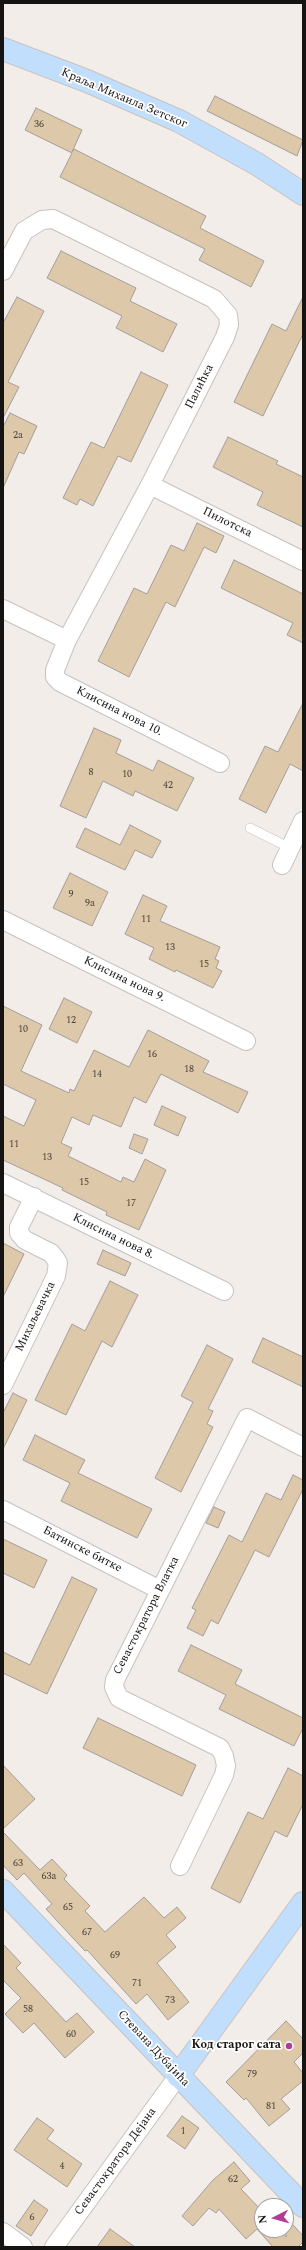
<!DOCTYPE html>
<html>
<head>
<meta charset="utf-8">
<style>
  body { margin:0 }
  #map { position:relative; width:306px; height:2250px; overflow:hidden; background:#f3edea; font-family:Spectral,serif }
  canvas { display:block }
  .frame { position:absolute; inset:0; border:4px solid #161413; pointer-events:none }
  .north { position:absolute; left:254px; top:2198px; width:40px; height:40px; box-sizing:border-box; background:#fff; border:1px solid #a2a1a1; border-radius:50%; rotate:264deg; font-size:11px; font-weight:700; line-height:16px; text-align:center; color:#161413 }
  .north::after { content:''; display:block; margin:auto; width:14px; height:18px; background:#b23d95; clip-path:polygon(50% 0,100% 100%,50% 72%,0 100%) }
</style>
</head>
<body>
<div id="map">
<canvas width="306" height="2250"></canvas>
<div class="frame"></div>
<div class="north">N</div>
</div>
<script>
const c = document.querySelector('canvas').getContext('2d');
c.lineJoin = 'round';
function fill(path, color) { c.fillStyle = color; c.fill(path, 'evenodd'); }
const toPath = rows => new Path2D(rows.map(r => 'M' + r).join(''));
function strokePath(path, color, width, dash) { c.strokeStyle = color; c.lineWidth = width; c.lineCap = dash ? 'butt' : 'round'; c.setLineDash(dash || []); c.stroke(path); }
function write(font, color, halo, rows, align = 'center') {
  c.font = font + ' Spectral,serif'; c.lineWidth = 3.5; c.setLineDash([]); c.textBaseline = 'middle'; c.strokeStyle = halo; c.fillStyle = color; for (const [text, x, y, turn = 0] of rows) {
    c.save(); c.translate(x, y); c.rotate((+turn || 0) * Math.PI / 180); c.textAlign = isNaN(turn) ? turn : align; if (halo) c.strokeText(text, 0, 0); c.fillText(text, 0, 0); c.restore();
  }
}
const building = toPath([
  [215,96,303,140,297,156,207,111,215,96],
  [36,108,82,130,72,152,74,149,206,216,200,228,264,261,251,287,199,260,205,249,60,177,72,153,25,130,36,108],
  [61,251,136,288,130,301,177,324,163,352,116,328,122,316,47,278,61,251],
  [17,297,44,311,8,382,19,387,3,418,3,323,17,297],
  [303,297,303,334,263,416,234,402,272,324,286,331,303,297],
  [141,372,168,385,131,462,118,456,93,506,80,499,77,505,63,498,91,442,104,448,141,372],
  [10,413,37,426,24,454,19,452,3,488,3,427,10,413],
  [228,437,278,461,276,464,303,477,303,527,257,505,263,492,213,467,228,437],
  [197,523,224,536,216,553,204,547,175,607,166,602,129,677,98,661,134,588,147,594,171,545,184,551,197,523],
  [234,560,303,594,303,643,287,635,293,623,221,588,234,560],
  [303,703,303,771,290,764,266,813,239,799,265,746,278,752,303,703],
  [94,728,121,740,116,753,153,771,158,760,194,778,177,811,135,791,133,796,103,781,86,818,60,806,94,728],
  [130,825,161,841,152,858,135,850,125,870,76,847,85,828,120,845,130,825],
  [70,873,108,892,92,926,53,908,70,873],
  [143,895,167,906,160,921,220,947,215,959,219,961,216,968,222,971,213,988,176,970,175,972,149,959,154,948,125,934,143,895],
  [64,998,92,1012,77,1043,49,1029,64,998],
  [3,1006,42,1025,21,1071,69,1093,70,1089,74,1091,94,1050,129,1067,148,1030,209,1061,203,1072,248,1092,238,1113,161,1074,146,1103,134,1097,121,1127,93,1115,89,1125,72,1117,61,1143,72,1148,68,1156,121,1182,123,1177,134,1182,145,1159,166,1170,139,1230,106,1215,107,1212,62,1190,63,1188,3,1160,3,1116,24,1126,36,1100,3,1084,3,1006],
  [162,1106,186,1117,178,1136,154,1125,162,1106],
  [134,1134,148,1139,142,1154,129,1148,134,1134],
  [3,1243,24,1254,3,1297,3,1243],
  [103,1250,131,1263,125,1276,97,1264,103,1250],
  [110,1281,138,1295,112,1347,102,1341,66,1415,35,1400,72,1324,85,1331,110,1281],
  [263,1338,303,1357,303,1387,252,1362,263,1338],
  [207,1345,233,1359,208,1409,213,1411,207,1424,213,1427,181,1492,155,1478,193,1402,181,1396,207,1345],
  [13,1393,27,1400,3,1449,3,1413,13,1393],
  [35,1435,85,1460,78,1473,152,1509,137,1538,61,1501,70,1483,23,1460,35,1435],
  [293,1475,303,1480,303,1489,269,1557,255,1550,218,1624,211,1620,203,1636,187,1628,196,1610,192,1608,229,1535,242,1542,266,1493,281,1500,293,1475],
  [214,1507,225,1512,218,1528,206,1523,214,1507],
  [3,1539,47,1560,34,1588,3,1573,3,1539],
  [72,1577,97,1589,47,1694,3,1673,3,1652,30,1665,72,1577],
  [191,1645,242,1670,235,1684,303,1718,303,1728,294,1746,219,1709,226,1695,178,1671,191,1645],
  [98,1718,196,1765,182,1796,83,1748,98,1718],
  [3,1765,35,1799,3,1829,3,1765],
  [288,1768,303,1776,303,1804,287,1837,275,1831,240,1903,211,1888,248,1812,263,1819,288,1768],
  [3,1832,40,1870,52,1859,67,1875,64,1879,90,1906,85,1911,105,1932,144,1897,164,1918,177,1907,186,1918,166,1935,176,1947,157,1963,189,2002,168,2020,147,1994,136,2004,87,1950,85,1951,46,1909,52,1904,24,1873,17,1880,3,1865,3,1832],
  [3,1944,21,1963,16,1968,66,2022,77,2013,94,2032,65,2058,34,2023,23,2033,5,2014,21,1998,3,1980,3,1944],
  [286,2021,303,2039,303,2053,294,2062,303,2073,303,2081,281,2099,290,2109,269,2126,246,2098,244,2100,226,2082,286,2021],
  [182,2116,199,2128,185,2149,167,2136,182,2116],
  [37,2118,54,2130,47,2139,82,2164,67,2187,14,2150,37,2118],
  [234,2162,250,2181,241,2189,262,2211,262,2230,280,2230,286,2237,286,2217,303,2236,303,2242,298,2247,273,2247,257,2229,246,2239,219,2209,216,2213,209,2208,193,2226,182,2216,213,2180,234,2162],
  [34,2200,48,2210,31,2236,16,2226,34,2200],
  [110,2229,135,2247,97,2247,110,2229]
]);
fill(building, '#ddc8aa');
strokePath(building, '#a29e9a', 1);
const lane = toPath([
  [250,828,290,848]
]);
const street = toPath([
  [3,271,24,231,42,220,53,219,214,299,228,315,229,325,225,337,150,485,67,640,3,609],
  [150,485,303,561],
  [67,640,55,670,55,677,60,682,220,763],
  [282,865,303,821],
  [3,920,246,1041],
  [3,1183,224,1291],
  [3,1385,56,1276,58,1263,55,1258,51,1253,25,1240,19,1233,19,1227,34,1197],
  [3,1510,160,1590],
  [180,1866,224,1775,226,1766,224,1756,220,1748,119,1698,114,1687,115,1680,247,1418,303,1447],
  [3,2232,23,2247],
  [54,2247,178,2076]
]);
const secondary = toPath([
  [3,49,87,81,179,121,257,164,303,194],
  [3,1891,303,2206],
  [178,2076,303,1903]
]);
strokePath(lane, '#c8c2bf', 10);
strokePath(street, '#c8c2bf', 20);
strokePath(secondary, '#c8c2bf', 24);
strokePath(lane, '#fff', 9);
strokePath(street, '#fff', 18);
strokePath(secondary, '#c1dffd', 22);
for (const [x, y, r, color] of [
  [289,2046,4,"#b23d95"]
]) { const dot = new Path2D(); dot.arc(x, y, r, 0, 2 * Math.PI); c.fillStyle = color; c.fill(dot); strokePath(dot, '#fff', 1.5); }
write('10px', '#484139', null, [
  ["36",39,125],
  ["2a",18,436],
  ["8",91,773],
  ["10",127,775],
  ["42",168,786],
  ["9",71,895],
  ["9a",90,904],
  ["11",146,920],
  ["13",170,948],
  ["15",204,965],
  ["12",71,1021],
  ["10",23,1030],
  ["16",152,1055],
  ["18",189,1070],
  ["14",97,1075],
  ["11",14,1145],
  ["13",47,1158],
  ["15",84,1183],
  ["17",131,1204],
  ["63",18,1864],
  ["63a",49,1877],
  ["65",68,1908],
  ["67",87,1933],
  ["69",115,1956],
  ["71",137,1984],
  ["73",170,2001],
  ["58",28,2010],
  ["60",71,2035],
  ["79",252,2075],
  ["81",271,2107],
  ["1",183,2132],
  ["4",62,2167],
  ["62",233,2180],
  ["6",32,2218]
]);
write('12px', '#161413', '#fff', [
  ["Краља Михаила Зетског",124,99,23],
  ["Палићка",200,387,-63],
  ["Пилотска",227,523,26],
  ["Клисина нова 10.",119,712,27],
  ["Клисина нова 9.",124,980,26],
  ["Клисина нова 8.",113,1237,26],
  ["Михаљевачка",36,1317,-64],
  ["Батинске битке",82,1550,27],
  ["Севастократора Влатка",147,1616,-63],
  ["Стевана Дубајића",153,2049,47],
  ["Севастократора Дејана",116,2162,-54]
]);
write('bold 12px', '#161413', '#fff', [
  ["Код старог сата",281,2046]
], 'right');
</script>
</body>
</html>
